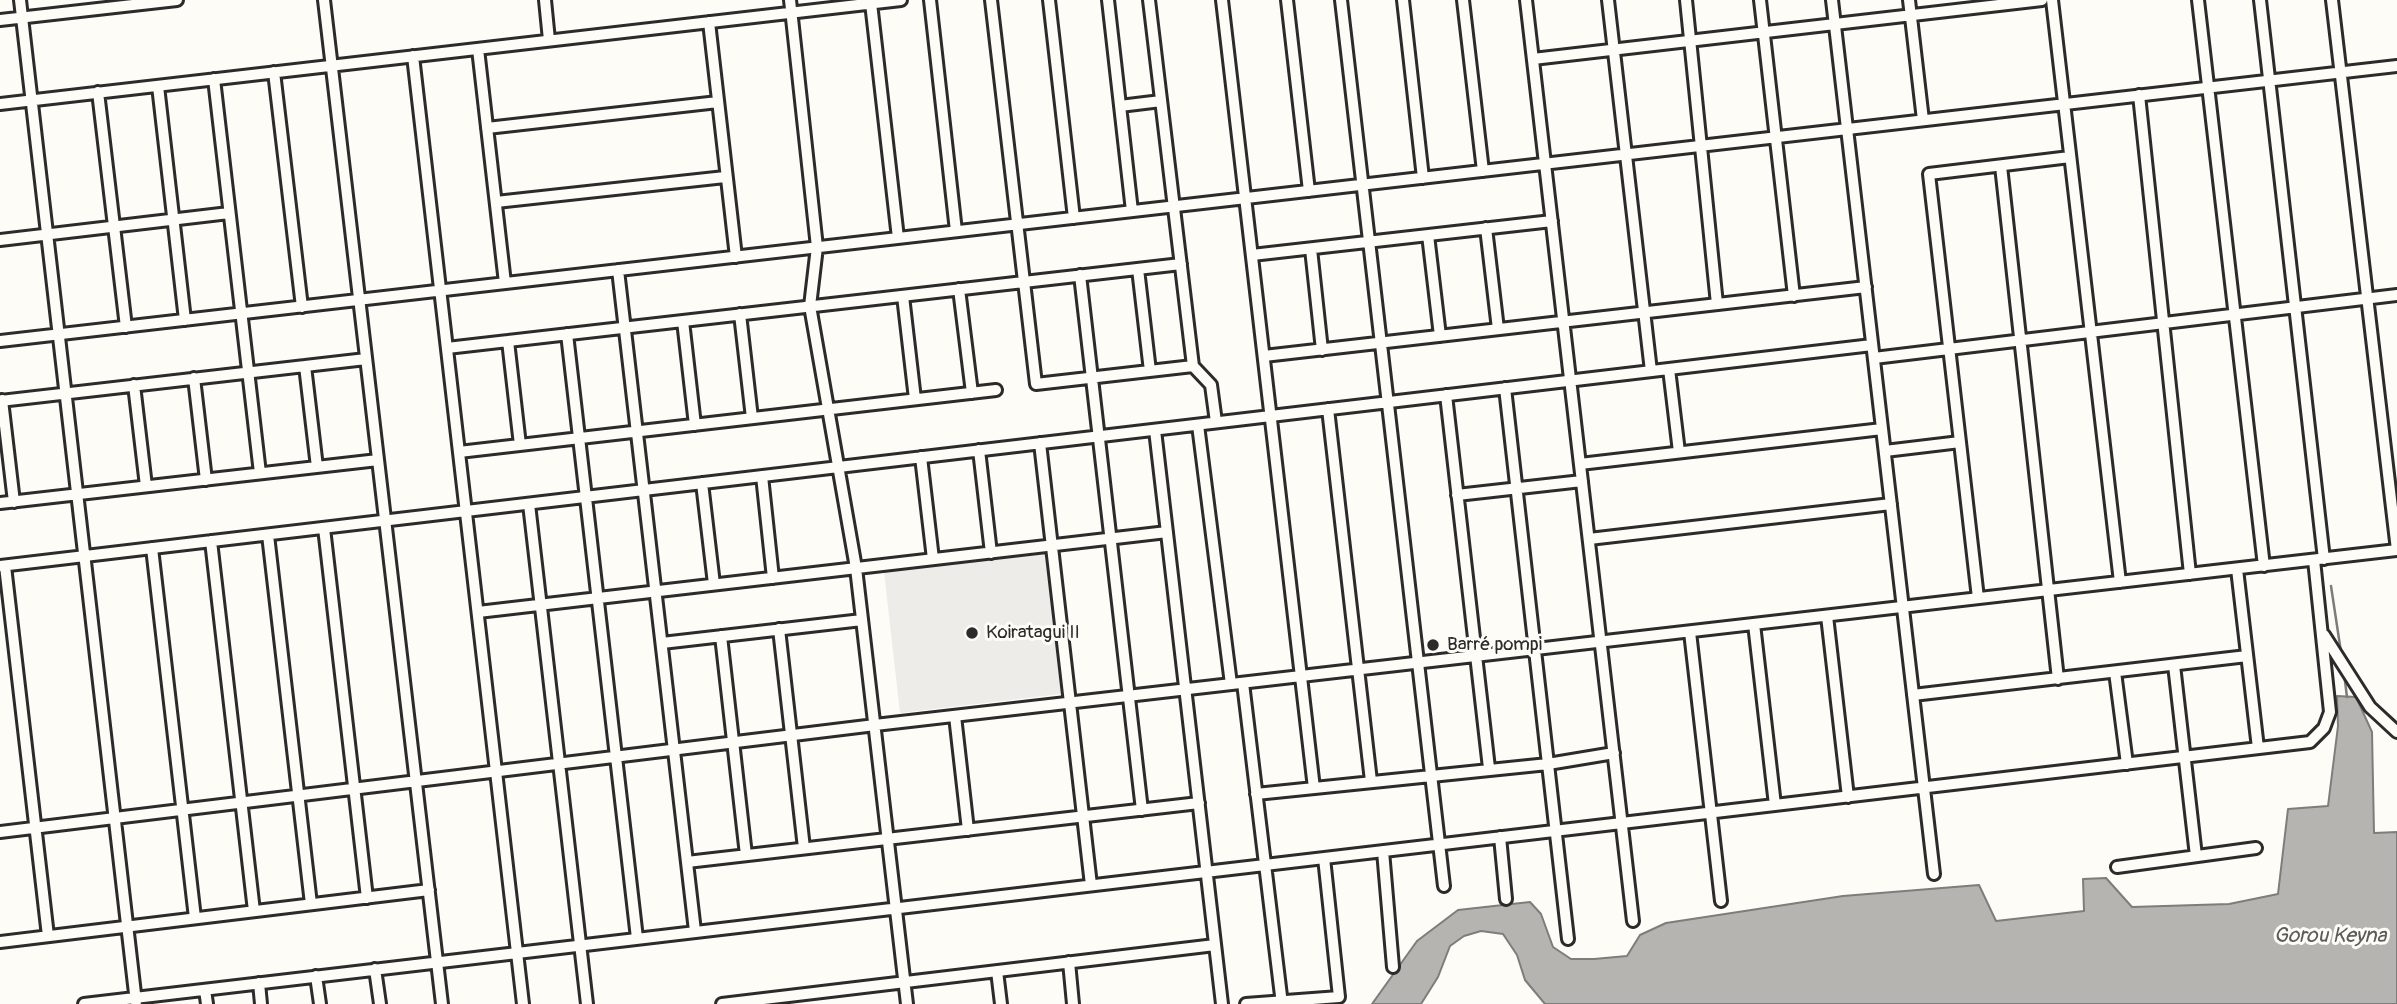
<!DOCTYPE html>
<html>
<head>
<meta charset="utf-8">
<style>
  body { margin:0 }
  canvas { display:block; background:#fdfcf7 }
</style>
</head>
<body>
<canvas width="2397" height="1004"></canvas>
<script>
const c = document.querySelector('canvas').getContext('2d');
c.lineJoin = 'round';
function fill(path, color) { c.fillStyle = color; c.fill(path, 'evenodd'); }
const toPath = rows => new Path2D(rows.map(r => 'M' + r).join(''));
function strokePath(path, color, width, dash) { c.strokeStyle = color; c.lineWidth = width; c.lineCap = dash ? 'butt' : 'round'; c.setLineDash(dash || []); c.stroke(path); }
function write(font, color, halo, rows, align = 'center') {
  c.font = font + ' Pangolin,sans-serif'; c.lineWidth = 6; c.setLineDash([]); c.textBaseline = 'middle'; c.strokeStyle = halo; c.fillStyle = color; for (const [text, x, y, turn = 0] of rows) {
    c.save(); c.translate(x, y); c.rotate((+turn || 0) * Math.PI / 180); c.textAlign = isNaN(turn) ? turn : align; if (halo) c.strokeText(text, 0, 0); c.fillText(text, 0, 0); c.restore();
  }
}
fill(toPath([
  [1045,554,1061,694,900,713,884,572]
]), '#edece8');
const water = toPath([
  [2337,696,2356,697,2372,732,2374,833,2397,832,2397,1004,1545,1004,1525,980,1517,955,1503,934,1481,931,1464,936,1450,946,1438,977,1421,1004,1372,1004,1417,941,1458,910,1530,902,1541,914,1553,947,1571,959,1594,959,1627,956,1640,935,1666,923,1843,896,1979,885,1996,921,2084,911,2083,879,2106,878,2132,907,2229,904,2278,894,2288,809,2328,806,2338,726,2337,696]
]);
fill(water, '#b5b4b1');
strokePath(water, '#7e7d7b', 2);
strokePath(toPath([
  [2331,586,2341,652],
  [2344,673,2347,697]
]), '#7e7d7b', 2.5);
const minor = toPath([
  [20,0,136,1002],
  [324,0,442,1004],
  [545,0,549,40],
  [790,0,817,247,810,306,856,568,907,1004],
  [930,0,956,231],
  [991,0,1036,384,1193,366],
  [1049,0,1074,218],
  [1108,0,1132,211],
  [1149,0,1193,366,1211,385,1216,422],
  [1222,0,1314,788],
  [1287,0,1309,191],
  [1341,0,1444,886],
  [1403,0,1423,178],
  [1463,0,1483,171],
  [1526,0,1633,921],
  [1608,0,1651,371],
  [1686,0,1717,304],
  [1760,0,1794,296],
  [1832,0,1934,874],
  [1909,0,1923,120],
  [2052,0,2120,582],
  [2198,0,2264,566],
  [2260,0,2324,559],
  [871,3,898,238],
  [0,20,177,0],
  [709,22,736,257],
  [478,49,505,283],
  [413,56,523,1004],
  [1533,59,2042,0],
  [274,72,302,307],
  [214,79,260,473],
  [158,86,185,320],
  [98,92,126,327],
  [2139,95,2190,574],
  [0,104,901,0],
  [1120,106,1161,101],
  [487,128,718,102],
  [2001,166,2058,679],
  [496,202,725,177],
  [1486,228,1498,329],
  [1428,235,1440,336],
  [0,240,229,213],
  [1311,249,1322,350],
  [1252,255,1552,221],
  [1138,269,1150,371],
  [618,270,695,931],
  [1080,275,1142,810],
  [959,289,972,393],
  [903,296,915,399],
  [740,314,752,418],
  [683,321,695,425],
  [567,334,637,938],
  [0,341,2397,66],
  [508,341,520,445],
  [447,348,1181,264],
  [1264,356,1866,287],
  [1874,358,2397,295],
  [305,366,317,467],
  [1669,369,1679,452],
  [194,378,206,480],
  [134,385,146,486],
  [1505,388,1568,939],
  [1446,395,1489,768],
  [2,400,14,502],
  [0,401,366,359],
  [1328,409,1371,781],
  [1198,425,1231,684],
  [1155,430,1222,1004],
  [1040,443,1091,885],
  [979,450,991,553],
  [1885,451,1960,442],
  [459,452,996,390],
  [921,457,933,559],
  [1580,464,1882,429],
  [762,476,773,578],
  [702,483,714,584],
  [1457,495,1582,481],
  [0,503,378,460],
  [529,504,587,1004],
  [324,528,367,898],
  [268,535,311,904],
  [1589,539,1891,504],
  [211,541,254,911],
  [152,548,195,918],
  [0,566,1872,345],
  [5,566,48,936],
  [2237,569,2258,748],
  [1978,598,1929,174,2070,157],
  [478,612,1167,532],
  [1827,616,1848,797],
  [1754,624,1775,805],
  [779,629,804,848],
  [1690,632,1721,901],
  [2324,635,2370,707,2397,732],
  [721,636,746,855],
  [662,643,862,620],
  [2174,665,2196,856],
  [2115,672,2127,764],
  [1243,683,1282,1004],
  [1913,695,2247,656],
  [955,716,968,830],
  [1256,794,1548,764,1614,753],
  [0,832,875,725,2397,550,2332,0],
  [1500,837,1506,899],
  [1383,851,1393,967],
  [687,862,1199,803],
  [2117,867,2256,848],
  [0,942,429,890],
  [1069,962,1073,1004],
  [375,969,380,1004],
  [997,971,1001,1004],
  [316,976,320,1004],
  [259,983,261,1004],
  [205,990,207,1004],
  [84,1004,2310,742,2324,728,2330,712,2314,560],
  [722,1004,1215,945],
  [1246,1004,1339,997,1324,858]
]);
strokePath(minor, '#2b2b2b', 16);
strokePath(minor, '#fdfcf7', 10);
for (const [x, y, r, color] of [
  [972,633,7,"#2b2b2b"],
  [1433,645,7,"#2b2b2b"]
]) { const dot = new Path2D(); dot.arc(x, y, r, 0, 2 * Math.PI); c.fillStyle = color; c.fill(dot); strokePath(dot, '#fdfcf7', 2.5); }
write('19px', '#2b2b2b', '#fdfcf7', [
  ["Koiratagui II",986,633],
  ["Barré pompi",1447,645]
], 'left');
write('italic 21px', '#5b5b5a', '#fdfcf7', [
  ["Gorou Keyna",2330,937]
]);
</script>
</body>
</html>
